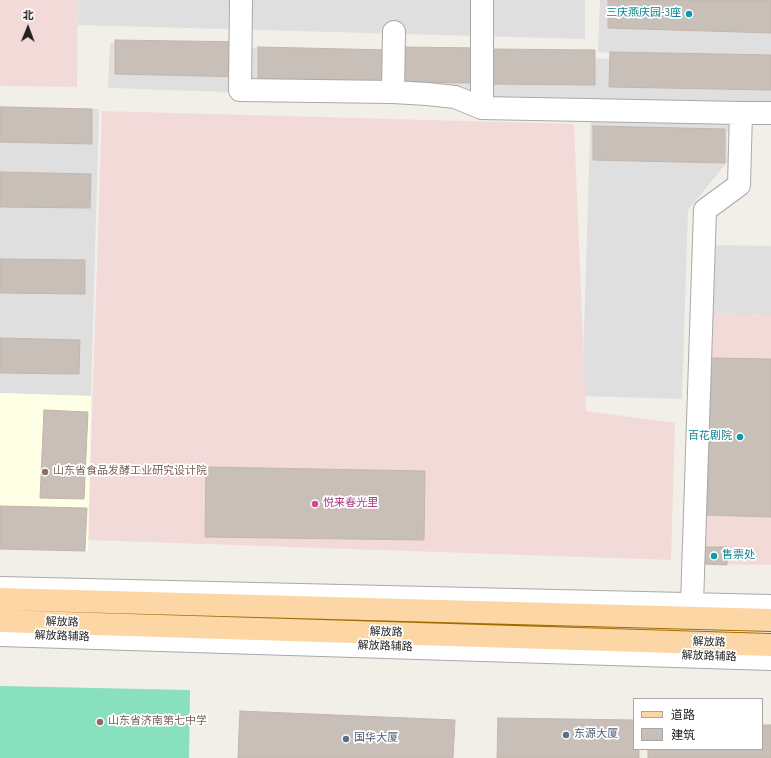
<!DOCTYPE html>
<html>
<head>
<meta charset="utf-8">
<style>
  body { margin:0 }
  #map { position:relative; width:771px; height:758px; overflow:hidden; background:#f2efe9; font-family:"Source Sans 3","Noto Sans SC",sans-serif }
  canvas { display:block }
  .legend { position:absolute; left:633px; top:698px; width:130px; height:52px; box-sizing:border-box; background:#fff; border:1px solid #a7a7a7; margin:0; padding:5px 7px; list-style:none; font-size:12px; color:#222 }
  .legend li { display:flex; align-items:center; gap:8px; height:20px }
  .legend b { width:20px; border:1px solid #a7a7a7 }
  .north { position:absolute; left:8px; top:8px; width:40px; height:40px; -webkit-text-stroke:3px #fff; paint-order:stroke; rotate:1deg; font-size:11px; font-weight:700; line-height:16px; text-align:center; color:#222 }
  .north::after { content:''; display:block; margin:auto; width:14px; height:18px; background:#222; clip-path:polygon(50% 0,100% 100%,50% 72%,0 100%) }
</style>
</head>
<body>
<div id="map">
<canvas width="771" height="758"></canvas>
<ul class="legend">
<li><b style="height:5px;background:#fcd6a4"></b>道路</li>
<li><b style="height:11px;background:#c7bfb8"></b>建筑</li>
</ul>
<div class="north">北</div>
</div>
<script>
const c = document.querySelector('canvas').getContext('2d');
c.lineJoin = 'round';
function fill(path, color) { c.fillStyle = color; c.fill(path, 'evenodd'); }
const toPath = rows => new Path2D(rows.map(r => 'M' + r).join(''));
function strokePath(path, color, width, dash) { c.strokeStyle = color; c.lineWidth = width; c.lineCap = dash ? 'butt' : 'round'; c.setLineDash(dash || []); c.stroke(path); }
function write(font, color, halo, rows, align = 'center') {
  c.font = font + ' "Source Sans 3","Noto Sans SC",sans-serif'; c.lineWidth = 3.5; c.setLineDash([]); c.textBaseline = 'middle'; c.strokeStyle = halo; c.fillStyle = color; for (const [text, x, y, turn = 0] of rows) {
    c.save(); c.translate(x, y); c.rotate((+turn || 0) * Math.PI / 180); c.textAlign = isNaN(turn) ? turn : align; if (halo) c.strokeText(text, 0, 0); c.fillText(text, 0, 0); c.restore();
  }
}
fill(toPath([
  [78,0,585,0,585,39,78,25],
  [600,0,771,0,771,63,598,52],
  [110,43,771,64,771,106,727,133,728,161,688,210,682,399,582,396,591,104,108,88],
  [0,106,99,109,91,396,0,393],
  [707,245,771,246,771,316,706,314]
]), '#e0dfdf');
fill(toPath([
  [0,0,78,0,77,87,0,86],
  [102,111,574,124,586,411,675,423,671,560,88,540],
  [706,314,771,316,771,565,701,564]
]), '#f2dad9');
fill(toPath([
  [0,393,91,396,88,551,0,549]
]), '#ffffe5');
fill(toPath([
  [0,686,190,690,189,758,0,758]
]), '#88e0be');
const building = toPath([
  [608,0,771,0,771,33,608,28,608,0],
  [115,40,248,42,247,77,115,74,115,40],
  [258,47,391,50,390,84,258,82,258,47],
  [399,47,481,48,480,83,399,82,399,47],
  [489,49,595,50,595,85,488,84,489,49],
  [610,52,771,55,771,90,609,87,610,52],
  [0,107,92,109,92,144,0,142,0,107],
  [593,126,725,129,725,163,593,160,593,126],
  [0,172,91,174,90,208,0,207,0,172],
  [0,259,85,260,85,294,0,293,0,259],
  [0,338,80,340,79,374,0,373,0,338],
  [711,358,771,359,771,517,707,515,711,358],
  [44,410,88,412,84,499,40,498,44,410],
  [206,467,425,471,424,540,205,537,206,467],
  [0,506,87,508,85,551,0,549,0,506],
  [701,547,727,547,727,565,701,564,701,547],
  [240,711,455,720,453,758,238,758,240,711],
  [498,718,634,720,634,749,639,749,639,758,497,758,498,718],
  [762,725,771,725,771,758,648,758,648,749,762,749,762,725]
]);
fill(building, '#c7bfb8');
strokePath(building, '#c4b6ab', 1);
const minor = toPath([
  [241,0,240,90,393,92,427,94,455,97,482,108,741,113,739,185,705,210,692,604],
  [393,92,394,32],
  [482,108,482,0],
  [741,113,771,113],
  [0,588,771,606],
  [0,635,771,659]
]);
const major = toPath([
  [0,599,771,620],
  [0,621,771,645]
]);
strokePath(minor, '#a9a9a9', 24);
strokePath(major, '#a06b00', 24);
strokePath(minor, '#fff', 22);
strokePath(major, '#fcd6a4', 22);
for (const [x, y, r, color] of [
  [689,14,4,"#0f9aa8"],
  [740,437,4,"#0f9aa8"],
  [45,472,4,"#8d6e63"],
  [315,504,4,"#d1479c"],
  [714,556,4,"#0f9aa8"],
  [100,722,4,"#8d6e63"],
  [566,735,4,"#5c6f8a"],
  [346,739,4,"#5c6f8a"]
]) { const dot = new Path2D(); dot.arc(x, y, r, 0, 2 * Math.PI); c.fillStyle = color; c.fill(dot); strokePath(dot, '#fff', 1.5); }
write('11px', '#0d838f', '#fff', [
  ["三庆燕庆园-3座",681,14],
  ["百花剧院",732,437],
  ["售票处",722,556,"left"]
], 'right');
write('11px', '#785e54', '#fff', [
  ["山东省食品发酵工业研究设计院",53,472],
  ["山东省济南第七中学",108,722]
], 'left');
write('11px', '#b23c85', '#fff', [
  ["悦来春光里",323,504]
], 'left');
write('11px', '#222', '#fff', [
  ["解放路",62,623,2],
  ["解放路",386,633,2],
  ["解放路辅路",62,637,2],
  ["解放路",709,643,2],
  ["解放路辅路",385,647,2],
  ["解放路辅路",709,657,2]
]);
write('11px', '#4e5e75', '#fff', [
  ["东源大厦",574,735],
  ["国华大厦",354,739]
], 'left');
</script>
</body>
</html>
